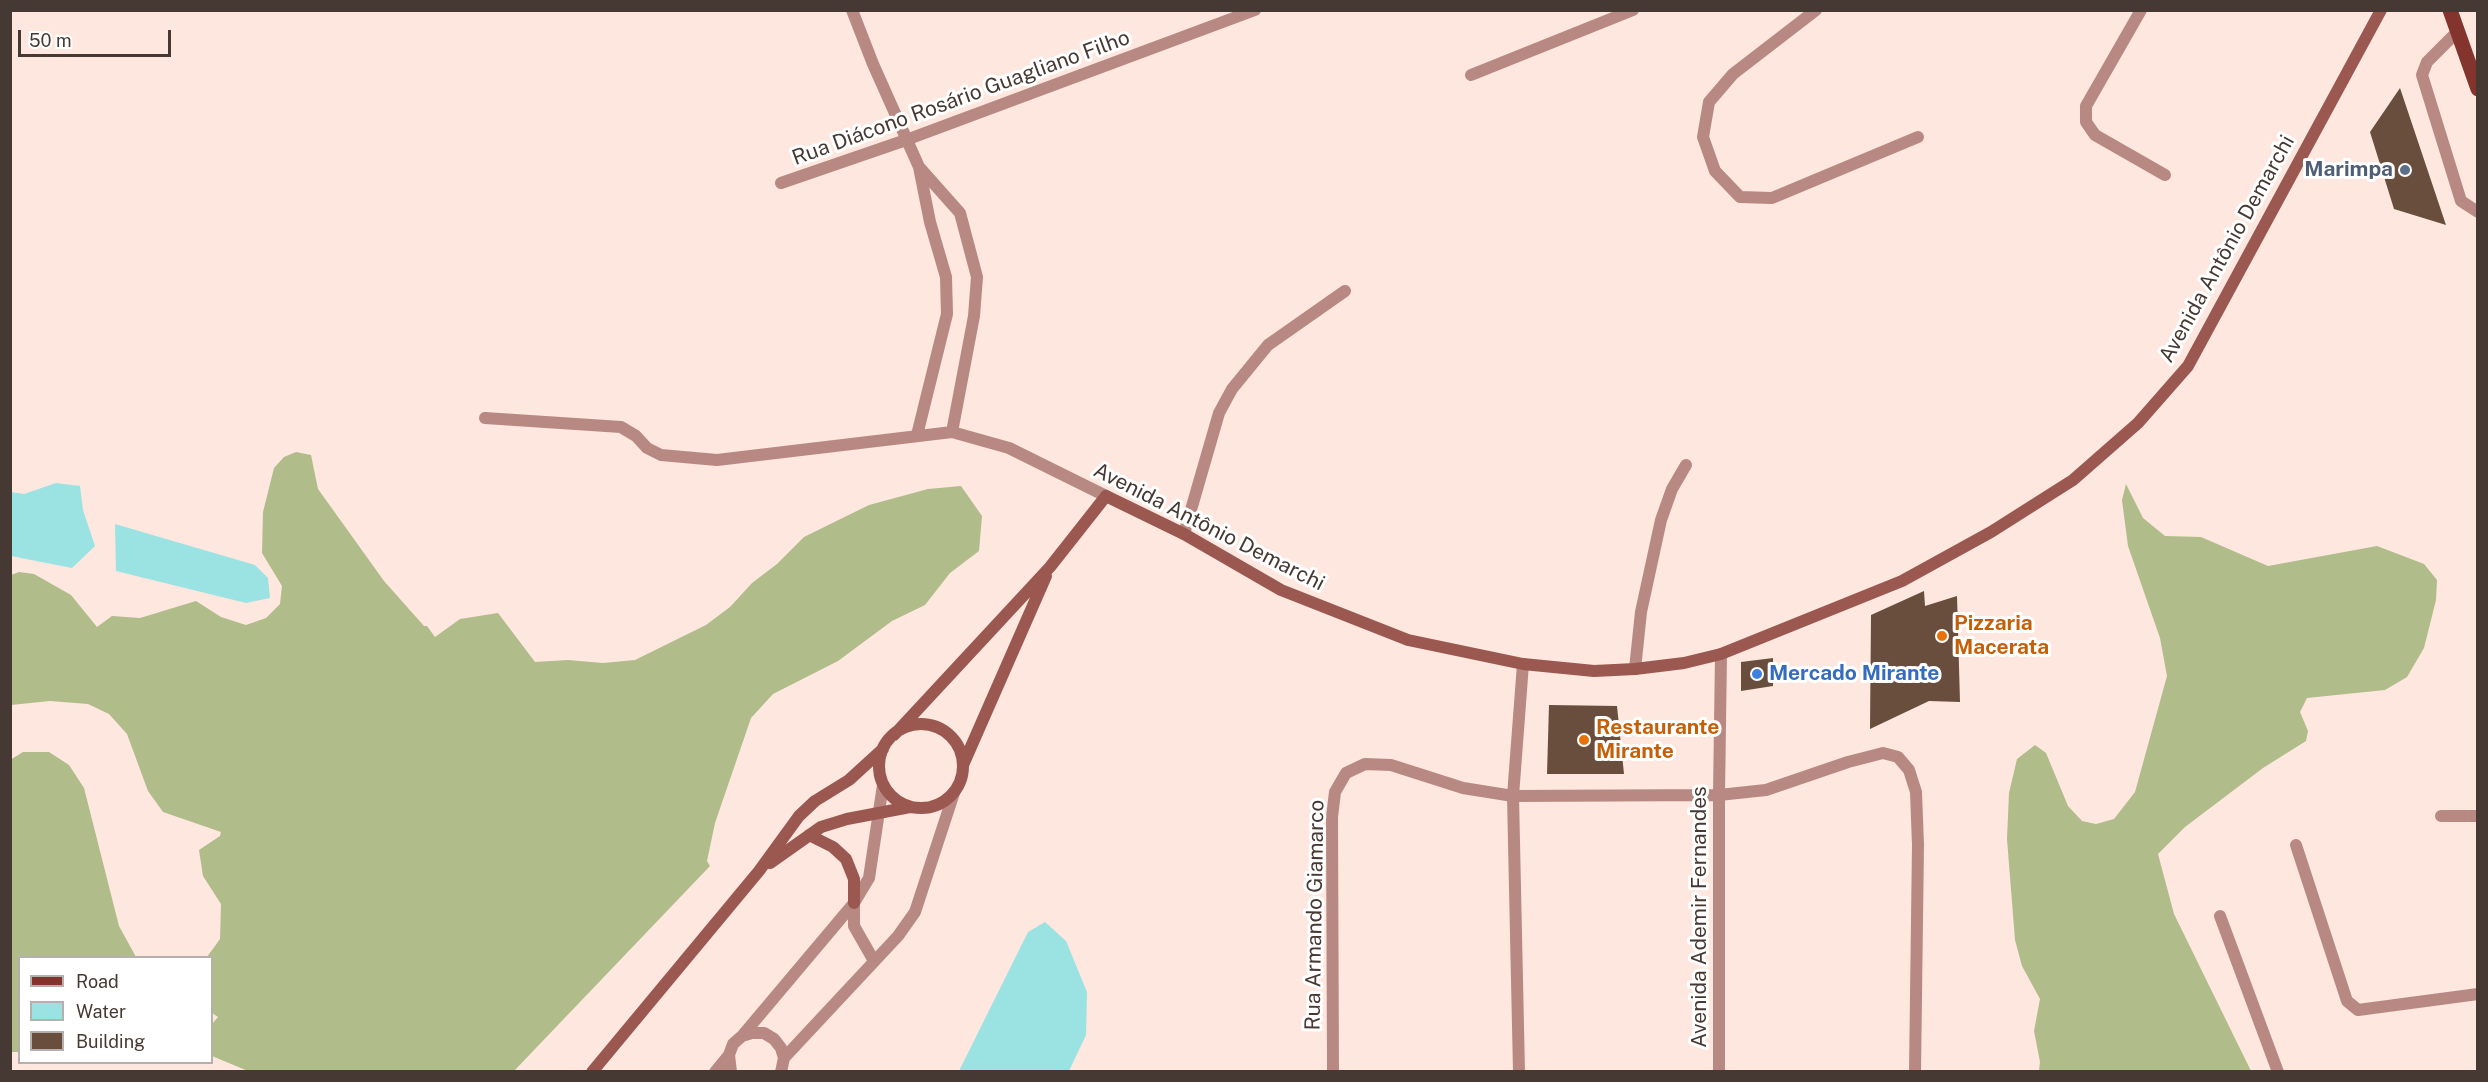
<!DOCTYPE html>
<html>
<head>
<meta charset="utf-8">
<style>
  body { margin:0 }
  #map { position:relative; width:2488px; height:1082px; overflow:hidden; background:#fde7de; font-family:"Public Sans",sans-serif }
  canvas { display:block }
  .frame { position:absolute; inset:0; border:12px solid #463832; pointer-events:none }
  .legend { position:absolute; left:18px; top:956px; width:195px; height:108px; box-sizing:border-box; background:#fff; border:2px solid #b5afad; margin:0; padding:8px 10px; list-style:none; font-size:18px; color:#463832 }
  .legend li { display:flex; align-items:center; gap:12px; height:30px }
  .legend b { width:30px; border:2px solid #b5afad }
  .scale { position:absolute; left:18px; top:30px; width:153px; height:27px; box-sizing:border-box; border:3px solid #463832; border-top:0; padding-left:8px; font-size:18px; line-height:21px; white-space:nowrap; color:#463832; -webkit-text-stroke:4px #fff; paint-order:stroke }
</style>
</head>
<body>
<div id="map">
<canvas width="2488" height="1082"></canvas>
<div class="frame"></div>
<ul class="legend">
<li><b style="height:8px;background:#83342c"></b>Road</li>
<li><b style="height:16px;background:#9be2e3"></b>Water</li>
<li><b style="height:16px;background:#694e3d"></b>Building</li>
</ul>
<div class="scale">50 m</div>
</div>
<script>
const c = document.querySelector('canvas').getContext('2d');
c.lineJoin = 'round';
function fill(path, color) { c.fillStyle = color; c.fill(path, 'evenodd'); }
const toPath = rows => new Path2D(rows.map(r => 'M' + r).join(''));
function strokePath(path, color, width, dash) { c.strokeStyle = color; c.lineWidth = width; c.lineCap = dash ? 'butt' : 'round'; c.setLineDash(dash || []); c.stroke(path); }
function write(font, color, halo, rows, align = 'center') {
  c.font = font + ' "Public Sans",sans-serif'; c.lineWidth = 6; c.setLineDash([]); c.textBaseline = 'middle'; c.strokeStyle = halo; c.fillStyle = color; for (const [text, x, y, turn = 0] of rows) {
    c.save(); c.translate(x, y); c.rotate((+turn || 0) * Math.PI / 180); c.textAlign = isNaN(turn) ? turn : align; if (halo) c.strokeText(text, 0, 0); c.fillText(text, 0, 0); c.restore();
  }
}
fill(toPath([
  [296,452,311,455,318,489,384,581,424,626,427,626,435,637,460,619,498,613,535,662,568,660,603,663,635,660,706,625,730,607,752,583,777,564,804,537,869,505,928,489,961,486,982,516,979,551,950,573,925,605,892,621,838,661,773,694,751,718,715,823,707,861,710,866,514,1071,248,1071,212,1056,212,1024,218,1017,212,1013,212,958,207,957,220,939,221,904,203,876,199,850,220,836,221,832,163,812,148,791,127,734,109,714,88,704,50,701,11,705,11,575,19,572,34,574,71,595,97,627,112,616,140,618,196,601,221,617,246,625,266,618,280,604,282,586,262,553,263,512,274,468,284,457],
  [2126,484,2143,518,2165,536,2201,537,2268,566,2377,546,2424,564,2437,580,2436,600,2424,648,2407,677,2385,690,2307,698,2300,712,2308,731,2306,741,2263,768,2185,827,2158,854,2174,914,2251,1071,2039,1071,2040,1062,2034,1031,2040,999,2022,966,2015,940,2007,839,2009,793,2017,759,2035,745,2046,753,2068,806,2082,821,2096,824,2114,819,2135,792,2167,676,2160,638,2128,546,2122,500],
  [23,752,49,752,69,765,84,788,119,926,136,957,20,958,19,1052,10,1052,10,760]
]), '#b0bc89');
fill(toPath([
  [56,483,80,486,83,510,95,546,72,568,11,556,11,492,24,494],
  [115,524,255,565,268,578,270,598,246,603,116,571],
  [1045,922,1066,941,1087,992,1086,1035,1069,1071,959,1071,1028,932]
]), '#9be2e3');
fill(toPath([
  [2400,88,2446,225,2394,209,2370,132],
  [1924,591,1925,606,1957,596,1960,702,1929,701,1870,729,1871,615],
  [1773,658,1773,686,1741,691,1741,662],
  [1549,705,1617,706,1624,774,1547,774]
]), '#694e3d');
strokePath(toPath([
  [1816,10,1733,74,1709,102,1703,137,1715,171,1740,197,1772,198,1918,137],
  [2141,10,2086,106,2086,122,2095,135,2165,175],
  [2458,31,2427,62,2422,75,2461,201,2478,212],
  [1184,534,1219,413,1232,389,1268,345,1345,291],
  [1635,669,1641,612,1661,520,1672,489,1686,465],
  [2441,816,2478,816],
  [2296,845,2347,1001,2358,1010,2478,994],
  [2220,916,2278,1072]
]), '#b88982', 12);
strokePath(toPath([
  [852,10,873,64,919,167,930,222,946,277,947,314,917,435],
  [1471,75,1633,10],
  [920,168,960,213,977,277,974,316,952,432],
  [781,183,906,140,1255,10],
  [485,418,621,427,636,436,647,448,661,455,717,460,952,432,1009,448,1106,496],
  [854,903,854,926,874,961],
  [742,1036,854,903,869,878,883,785],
  [784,1058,898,936,915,912,954,793],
  [715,1072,729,1055],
  [731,1072,729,1055,733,1044,742,1036,752,1033,764,1033,774,1039,781,1048,784,1058,781,1072],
  [1333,1072,1332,817,1335,792,1346,773,1365,764,1391,765,1463,788,1513,796,1719,795,1766,790,1848,762,1883,753,1898,757,1909,770,1916,792,1918,845,1915,1072],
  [1519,1072,1513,796,1523,664],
  [1719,1072,1719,795,1721,654]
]), '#b88982', 12);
strokePath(toPath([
  '879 766a42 42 0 1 1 84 0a42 42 0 1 1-84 0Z',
  [894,735,1050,567,1106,496,1184,534,1281,590,1408,640,1523,664,1594,671,1635,669,1684,663,1721,654,1902,581,1991,532,2073,480,2138,423,2188,366,2381,10],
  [963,765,1046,576],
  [809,835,833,847,846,859,854,879,854,903],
  [770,863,821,827,847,819,910,807],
  [592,1072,759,871,799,816,815,801,849,780,883,749]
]), '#9a5850', 12);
strokePath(toPath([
  [2450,10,2478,89]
]), '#83342c', 15);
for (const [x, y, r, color] of [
  [2405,170,6,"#5c6f8a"],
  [1942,636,6,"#e8710a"],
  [1757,674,6,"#3f7fe0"],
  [1584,740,6,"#e8710a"]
]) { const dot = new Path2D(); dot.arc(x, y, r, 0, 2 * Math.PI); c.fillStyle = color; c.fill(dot); strokePath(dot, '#fff', 2); }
write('21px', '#463832', '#fff', [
  ["Rua Diácono Rosário Guagliano Filho",961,98,-20],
  ["Avenida Antônio Demarchi",2227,249,-61],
  ["Avenida Antônio Demarchi",1209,527,27],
  ["Rua Armando Giamarco",1315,915,-89],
  ["Avenida Ademir Fernandes",1700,917,-90]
]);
write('bold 21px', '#4e5e75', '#fff', [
  ["Marimpa",2393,170]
], 'right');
write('bold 21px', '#c56008', '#fff', [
  ["Pizzaria",1954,624],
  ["Macerata",1954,648],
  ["Restaurante",1596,728],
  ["Mirante",1596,752]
], 'left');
write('bold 21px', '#366cbe', '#fff', [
  ["Mercado Mirante",1769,674]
], 'left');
</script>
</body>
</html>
